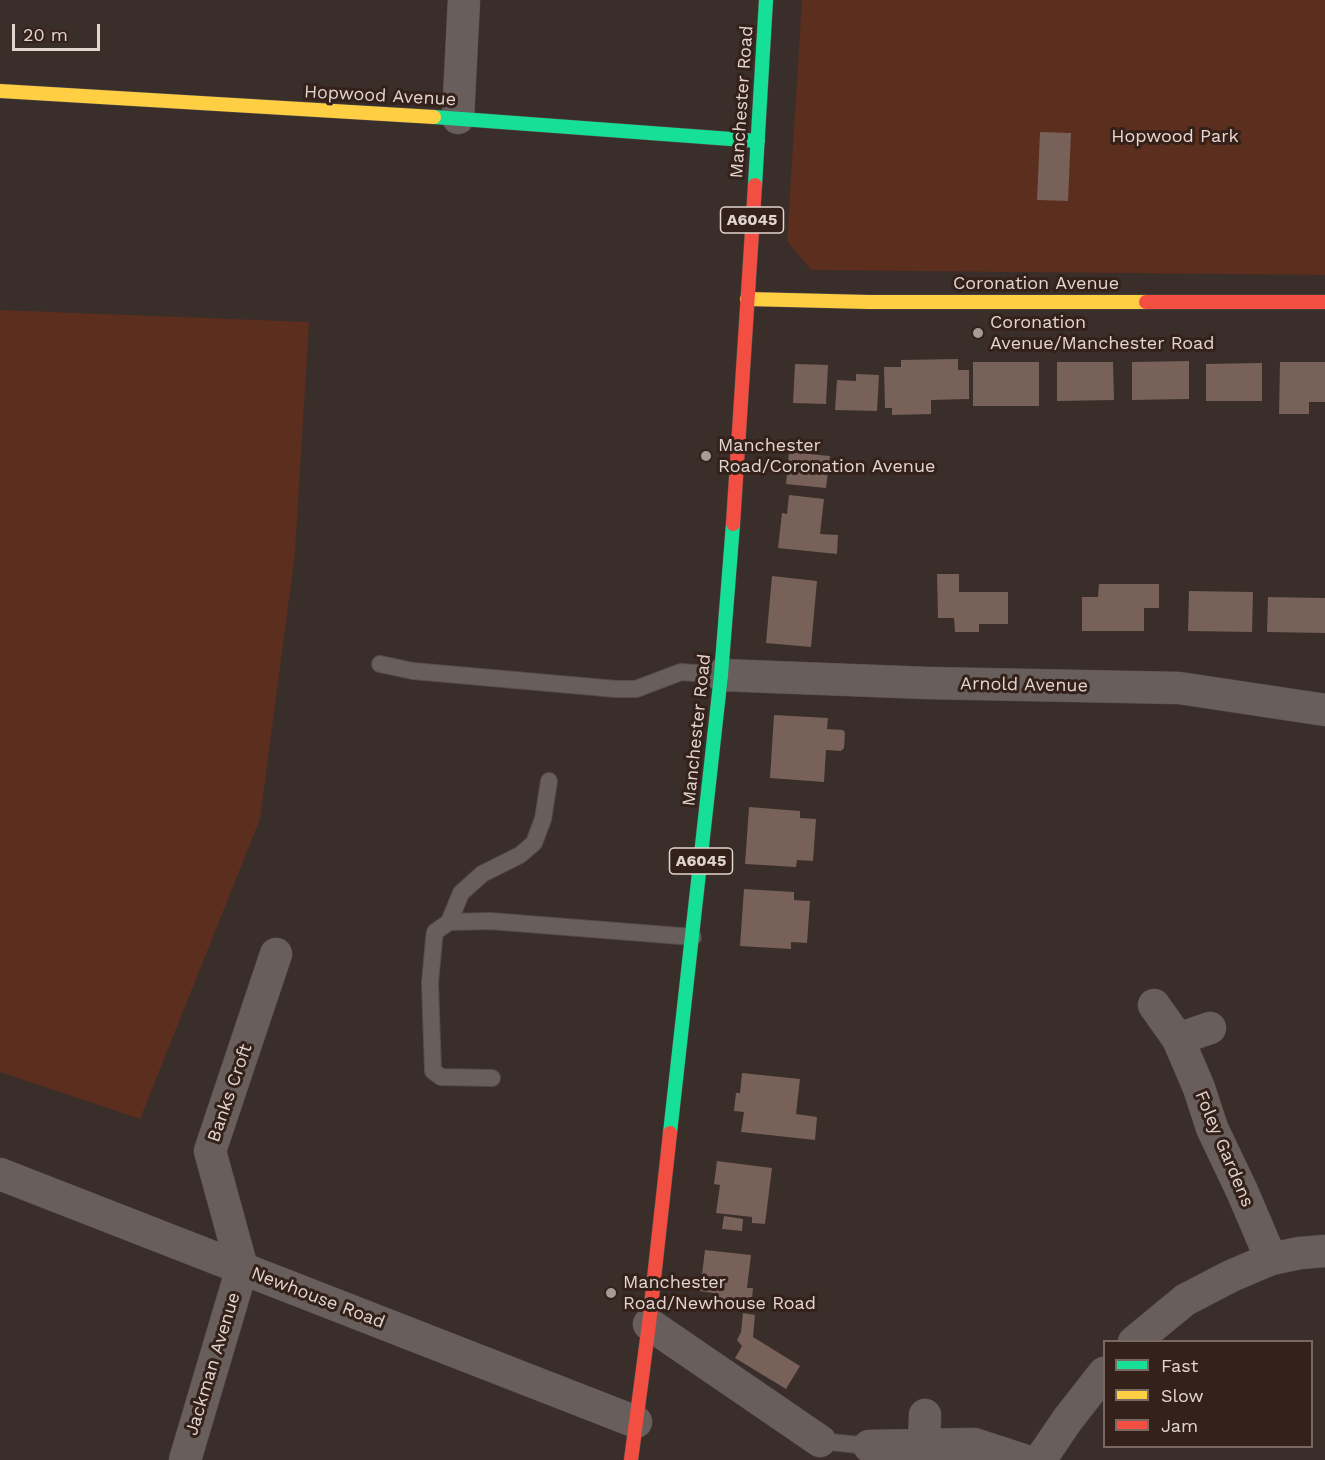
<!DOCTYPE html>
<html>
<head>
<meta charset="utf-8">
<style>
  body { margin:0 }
  #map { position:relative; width:1325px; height:1460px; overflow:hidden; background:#392e2a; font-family:"Work Sans",sans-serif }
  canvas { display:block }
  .legend { position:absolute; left:1103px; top:1340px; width:210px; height:108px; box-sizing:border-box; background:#34211a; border:2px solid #7a6963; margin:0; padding:8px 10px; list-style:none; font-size:18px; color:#e2d5d0 }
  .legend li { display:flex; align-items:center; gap:12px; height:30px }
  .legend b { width:30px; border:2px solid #7a6963 }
  .scale { position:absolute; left:12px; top:24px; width:88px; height:27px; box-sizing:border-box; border:3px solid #e2d5d0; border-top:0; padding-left:8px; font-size:18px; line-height:21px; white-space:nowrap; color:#e2d5d0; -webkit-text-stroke:4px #34211a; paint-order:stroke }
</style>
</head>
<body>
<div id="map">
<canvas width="1325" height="1460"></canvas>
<ul class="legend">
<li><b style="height:8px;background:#16e098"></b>Fast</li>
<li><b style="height:8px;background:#ffcf43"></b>Slow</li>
<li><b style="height:8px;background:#f24e42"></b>Jam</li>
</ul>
<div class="scale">20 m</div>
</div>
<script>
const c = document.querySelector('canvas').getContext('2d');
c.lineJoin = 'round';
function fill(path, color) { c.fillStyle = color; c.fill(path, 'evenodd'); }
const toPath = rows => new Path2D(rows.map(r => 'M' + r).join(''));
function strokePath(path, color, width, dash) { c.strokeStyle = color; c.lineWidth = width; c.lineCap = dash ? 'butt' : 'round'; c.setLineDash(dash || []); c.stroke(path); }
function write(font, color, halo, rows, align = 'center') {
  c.font = font + ' "Work Sans",sans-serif'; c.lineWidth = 6; c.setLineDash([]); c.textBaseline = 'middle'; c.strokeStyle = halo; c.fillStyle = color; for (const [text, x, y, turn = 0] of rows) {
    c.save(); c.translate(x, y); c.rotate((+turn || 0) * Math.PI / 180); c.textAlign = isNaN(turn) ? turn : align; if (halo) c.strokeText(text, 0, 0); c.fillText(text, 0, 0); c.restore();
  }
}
fill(toPath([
  [802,0,1325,0,1325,275,811,270,787,241],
  [0,310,309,322,295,553,260,819,140,1119,0,1072]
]), '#5b2e1d');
fill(toPath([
  [1040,132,1071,133,1068,201,1037,200],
  [958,359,958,370,969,370,969,399,931,400,931,414,892,415,892,408,885,408,884,367,901,367,901,360],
  [1189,361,1189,399,1132,400,1132,362],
  [973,362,1039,362,1039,406,973,406],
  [1057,362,1113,362,1114,400,1057,401],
  [1280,362,1325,362,1325,402,1309,402,1309,414,1279,414],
  [1262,363,1262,401,1206,401,1206,364],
  [795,364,828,365,826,404,793,403],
  [856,374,879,375,877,411,835,410,837,380,856,381],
  [789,452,830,456,826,488,786,484],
  [789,495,824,499,820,534,838,535,837,554,778,548,782,513,787,514],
  [937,574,959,574,959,592,1008,592,1008,624,979,624,979,632,955,632,954,618,938,618],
  [772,576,817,581,811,647,766,643],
  [1099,584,1159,584,1159,608,1144,608,1144,631,1082,631,1082,597,1098,597],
  [1189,591,1253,592,1252,632,1188,631],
  [1268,597,1325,598,1325,633,1267,632],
  [774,715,828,718,827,729,843,730,845,733,844,748,841,751,826,750,824,782,770,778],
  [749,807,800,811,800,818,816,819,813,861,797,860,796,867,745,864],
  [744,889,794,892,794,900,810,901,807,943,791,942,791,949,740,946],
  [742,1073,800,1079,796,1114,817,1117,815,1140,741,1132,744,1112,734,1111,736,1093,740,1093],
  [717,1161,772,1168,765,1224,752,1223,752,1217,716,1213,720,1185,714,1184],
  [724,1216,743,1219,742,1231,722,1229],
  [705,1250,751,1255,747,1288,753,1288,751,1310,712,1306,713,1293,700,1291],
  [743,1313,755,1315,753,1337,800,1366,786,1389,735,1358,742,1346,737,1340,741,1332]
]), '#776159');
const lane = toPath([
  [380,664,413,671,616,689,636,689,681,672,721,675],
  [449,922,461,893,482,874,520,855,534,843,543,819,549,781],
  [492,1078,441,1077,433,1071,430,983,434,939,435,932,449,922,490,921,693,937],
  [820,1441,869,1446]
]);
const street = toPath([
  [458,118,464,0],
  [721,675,927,683,1179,688,1325,710],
  [1154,1005,1178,1039,1199,1088,1212,1128,1242,1191,1271,1259],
  [1178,1039,1210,1028],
  [0,1174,636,1422],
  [649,1324,820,1441],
  [1134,1342,1185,1300,1231,1276,1271,1259,1300,1253,1325,1251],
  [924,1445,925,1415],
  [869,1446,974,1444,1023,1460],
  [185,1460,242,1268,210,1151,276,954],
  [1040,1460,1068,1419,1104,1373]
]);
const fast = toPath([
  [434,117,758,141],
  [755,185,766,0],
  [670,1133,721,675,733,524]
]);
const slow = toPath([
  [0,91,434,117],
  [747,299,869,302,1146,302]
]);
const jam = toPath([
  [1146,302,1325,302],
  [733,524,755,185],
  [631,1460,649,1324,670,1133]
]);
strokePath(lane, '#564c49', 18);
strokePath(street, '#564c49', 33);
strokePath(fast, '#564c49', 15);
strokePath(slow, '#564c49', 15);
strokePath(jam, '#564c49', 15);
strokePath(lane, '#685f5c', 16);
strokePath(street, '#685f5c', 32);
strokePath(fast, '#16e098', 14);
strokePath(slow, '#ffcf43', 14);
strokePath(jam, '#f24e42', 14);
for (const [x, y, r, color] of [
  [978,333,6,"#a79b96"],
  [706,456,6,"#a79b96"],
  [611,1293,6,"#a79b96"]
]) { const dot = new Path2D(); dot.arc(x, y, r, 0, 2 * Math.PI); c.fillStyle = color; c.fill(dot); strokePath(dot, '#34211a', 2); }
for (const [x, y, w] of [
  [752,220,63],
  [701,861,63]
]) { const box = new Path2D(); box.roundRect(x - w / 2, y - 13, w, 26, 4.5); c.fillStyle = '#34211a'; c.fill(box); strokePath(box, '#e2d5d0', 1.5); }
write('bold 16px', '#e2d5d0', null, [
  ["A6045",752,220],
  ["A6045",701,861]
]);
write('18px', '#e2d5d0', '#34211a', [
  ["Hopwood Avenue",380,96,3],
  ["Manchester Road",742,102,-86],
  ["Coronation Avenue",1036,284],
  ["Arnold Avenue",1024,685,1],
  ["Manchester Road",697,730,-84],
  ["Banks Croft",230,1093,-71],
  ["Foley Gardens",1224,1149,67],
  ["Newhouse Road",318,1298,21],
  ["Jackman Avenue",213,1364,-73]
]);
write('18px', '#eed6ce', '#34211a', [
  ["Hopwood Park",1175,137]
]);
write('18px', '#e2d5d0', '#34211a', [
  ["Coronation",990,323],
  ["Avenue/Manchester Road",990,344],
  ["Manchester",718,446],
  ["Road/Coronation Avenue",718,467],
  ["Manchester",623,1283],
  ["Road/Newhouse Road",623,1304]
], 'left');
</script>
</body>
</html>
